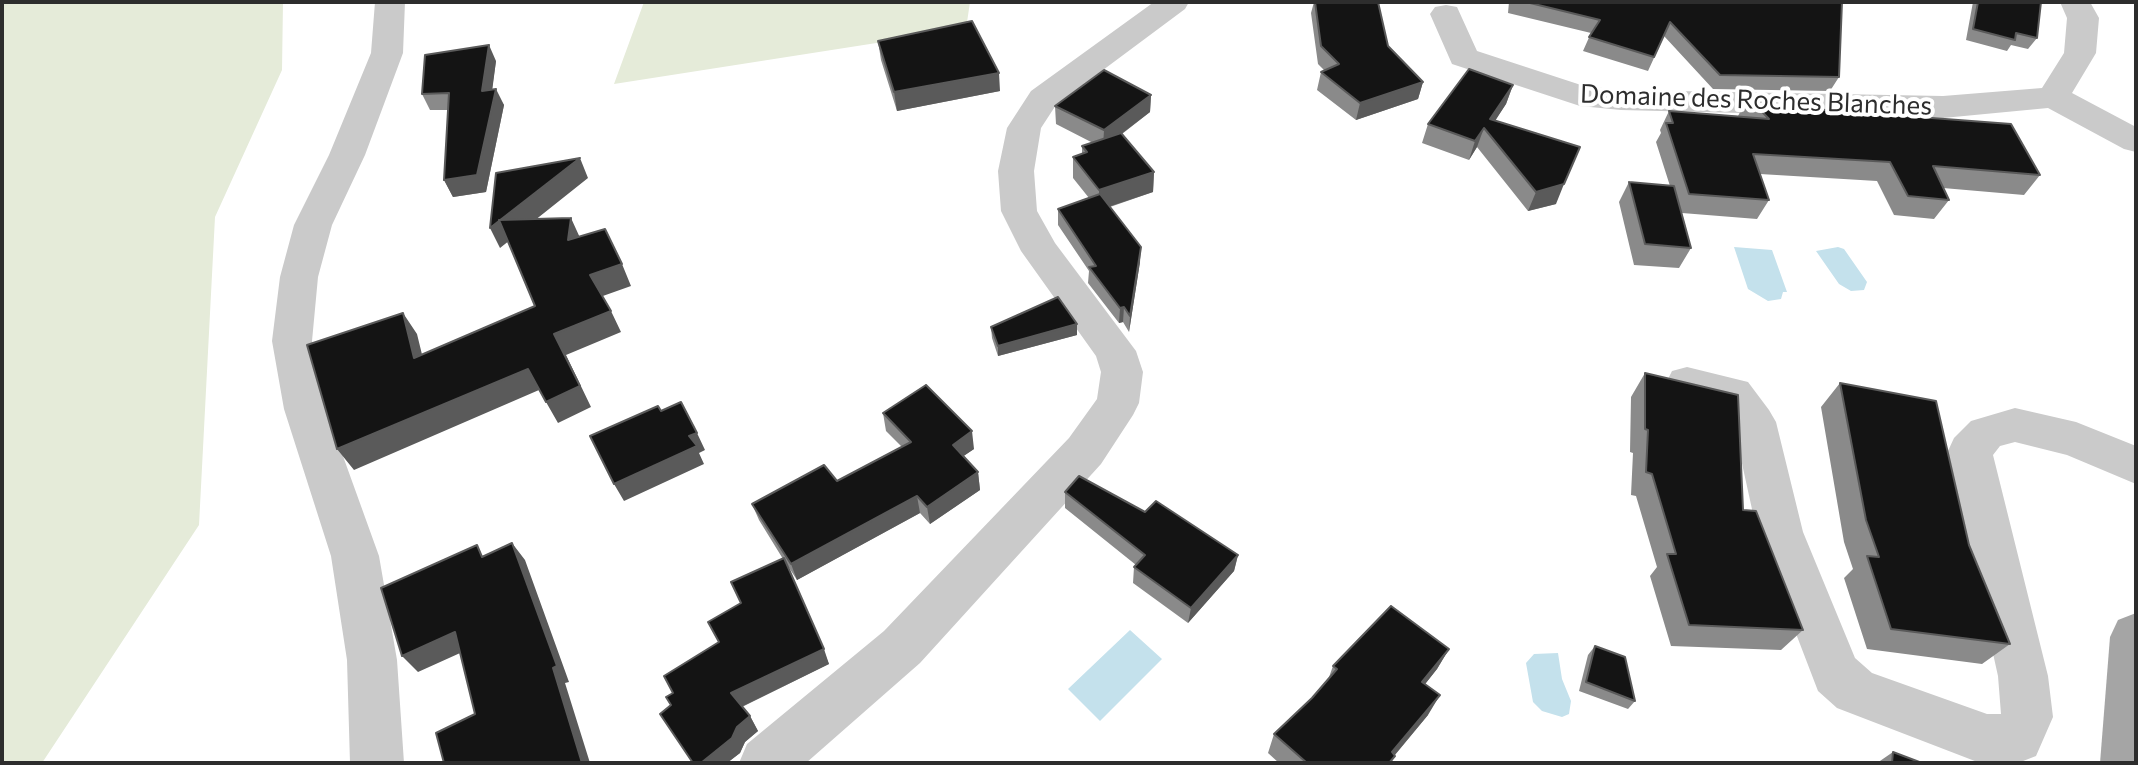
<!DOCTYPE html>
<html>
<head>
<meta charset="utf-8">
<style>
  body { margin:0 }
  #map { position:relative; width:2138px; height:765px; overflow:hidden; background:#fff; font-family:Commissioner,sans-serif }
  canvas { display:block }
  .frame { position:absolute; inset:0; border:4px solid #2d2d2d; pointer-events:none }
</style>
</head>
<body>
<div id="map">
<canvas width="2138" height="765"></canvas>
<div class="frame"></div>
</div>
<script>
const c = document.querySelector('canvas').getContext('2d');
c.lineJoin = 'round';
function fill(path, color) { c.fillStyle = color; c.fill(path, 'evenodd'); }
const toPath = rows => new Path2D(rows.map(r => 'M' + r).join(''));
function strokePath(path, color, width, dash) { c.strokeStyle = color; c.lineWidth = width; c.lineCap = dash ? 'butt' : 'round'; c.setLineDash(dash || []); c.stroke(path); }
function write(font, color, halo, rows, align = 'center') {
  c.font = font + ' Commissioner,sans-serif'; c.lineWidth = 8; c.setLineDash([]); c.textBaseline = 'middle'; c.strokeStyle = halo; c.fillStyle = color; for (const [text, x, y, turn = 0] of rows) {
    c.save(); c.translate(x, y); c.rotate((+turn || 0) * Math.PI / 180); c.textAlign = isNaN(turn) ? turn : align; if (halo) c.strokeText(text, 0, 0); c.fillText(text, 0, 0); c.restore();
  }
}
fill(toPath([
  [2,2,283,2,282,70,215,217,199,525,42,763,2,763],
  [644,2,970,2,966,29,614,84]
]), '#e5ebd9');
fill(toPath([
  [1734,247,1772,250,1787,292,1783,292,1781,299,1768,301,1748,289],
  [1838,247,1844,249,1867,282,1864,290,1851,291,1839,284,1816,251],
  [1130,630,1162,659,1100,721,1068,689],
  [1558,653,1562,679,1571,701,1569,714,1562,717,1542,711,1533,702,1526,663,1534,654]
]), '#c4e1ec');
fill(toPath([
  [375,2,405,2,403,53,365,155,332,225,318,277,312,341,326,409,379,556,397,660,404,763,350,763,347,660,331,556,284,409,272,341,280,277,294,225,329,155,371,53,375,2],
  [1154,2,1189,2,1185,9,1056,105,1041,128,1034,171,1037,211,1055,243,1136,351,1143,372,1139,403,1133,415,1101,464,920,663,806,763,739,763,747,744,884,631,1069,438,1097,399,1101,372,1096,356,1021,251,1001,211,998,171,1007,128,1031,91,1154,2],
  [2060,2,2090,2,2099,18,2096,53,2072,93,2136,127,2136,152,2124,149,2048,108,1943,118,1621,110,1580,106,1452,64,1430,14,1435,7,1446,5,1457,7,1477,51,1584,86,1621,90,1943,96,2042,88,2064,53,2067,18,2060,2],
  [1687,367,1748,382,1769,410,1776,422,1803,532,1855,658,1872,673,1987,714,2001,714,1998,676,1948,451,1954,438,1971,421,2015,408,2076,422,2136,446,2136,484,2067,455,2015,442,2000,446,1993,455,2048,676,2053,717,2036,756,2018,763,1980,763,1837,708,1818,691,1757,532,1734,427,1719,407,1672,395,1666,383,1672,371,1687,367]
]), '#cacaca');
fill(toPath([
  [2136,613,2136,763,2100,763,2110,637,2118,620,2136,613]
]), '#a5a5a5');
fill(toPath([
  [1314,2,1378,2,1388,46,1423,82,1418,99,1356,120,1317,90,1321,72,1325,71,1318,64,1311,13],
  [1509,2,1842,2,1839,77,1830,91,1713,89,1664,36,1648,71,1583,51,1591,33,1508,13],
  [1973,2,2041,2,2037,38,2028,49,2011,45,2007,51,1966,40],
  [878,41,1000,91,897,111,881,60],
  [496,61,492,89,504,105,486,192,453,197,444,180,448,110,430,110,422,94],
  [1513,85,1506,104,1495,120,1556,204,1528,211,1477,147,1469,160,1422,143,1428,124],
  [1151,95,1150,112,1122,134,1154,172,1153,192,1110,207,1140,262,1129,332,1123,322,1119,323,1088,283,1089,271,1058,225,1058,209,1089,198,1073,178,1073,157,1082,154,1082,146,1093,143,1056,124,1055,106],
  [1748,97,1773,106,2040,175,2024,195,1943,188,1949,200,1934,219,1894,215,1877,181,1760,174,1769,200,1757,219,1682,213,1691,248,1679,268,1634,265,1619,202,1629,182,1670,186,1656,142,1661,133,1660,130,1669,111,1738,116],
  [991,327,1077,335,998,356,992,338],
  [1645,373,1743,510,1803,630,1781,650,1671,646,1650,576,1657,567,1636,496,1631,495,1633,453,1630,452,1631,397],
  [1840,383,1969,545,2010,644,1982,664,1867,649,1844,578,1853,569,1844,542,1821,407],
  [883,413,974,449,963,456,978,472,980,490,930,524,920,513,797,580,784,560,829,664,742,707,750,716,758,731,745,742,740,753,727,763,693,763,671,705,673,693,719,642,708,622,741,603,783,559,759,520,752,504,837,481,902,447,886,431],
  [1065,492,1145,512,1238,555,1234,571,1188,623,1133,583,1134,567,1136,565,1065,508],
  [1595,646,1635,701,1628,709,1579,691,1588,655],
  [1449,649,1437,669,1425,684,1428,715,1395,755,1395,756,1391,763,1279,763,1268,753,1274,734,1312,698,1328,680,1333,666],
  [1893,752,1922,763,1877,763]
]), '#8a8a8a');
fill(toPath([
  [489,45,496,61,490,107,482,91],
  [999,73,1000,91,897,111,894,92],
  [1423,82,1418,99,1356,120,1360,103],
  [1513,85,1506,104,1488,132,1490,119],
  [496,89,504,105,486,192,453,197,444,180],
  [1151,95,1150,112,1103,148,1104,130],
  [1484,128,1477,147,1469,160,1475,141],
  [580,158,588,178,500,248,490,228],
  [1154,172,1153,192,1099,210,1099,190],
  [1564,184,1556,204,1528,211,1536,192],
  [571,218,581,240,568,240],
  [1141,247,1140,262,1129,332,1130,316],
  [622,264,631,286,600,297,590,275],
  [1124,307,1123,322,1119,323,1120,308],
  [611,311,621,332,566,355,591,407,558,423,546,402,554,334],
  [403,313,417,334,428,379,414,358],
  [1077,324,1077,335,998,356,998,346],
  [528,369,539,390,354,470,337,449],
  [972,431,974,449,955,462,953,445],
  [697,433,705,450,699,453,704,464,624,501,614,484,689,436],
  [978,472,980,490,930,524,927,507],
  [917,496,920,513,797,580,791,564],
  [512,543,525,560,569,682,565,683,590,763,582,763],
  [1238,555,1234,571,1188,623,1191,608],
  [455,632,469,649,418,672,402,656],
  [824,649,829,664,739,708,731,693],
  [1449,649,1437,669,1411,702,1422,682],
  [1440,695,1428,715,1388,763,1392,752],
  [750,716,758,731,745,742,740,753,727,763,701,763,737,727]
]), '#5a5a5a');
const building = toPath([
  [1315,2,1378,2,1388,46,1423,82,1360,103,1321,72,1339,64,1321,46,1315,2],
  [1526,2,1842,2,1839,77,1720,75,1670,22,1654,57,1589,37,1600,20,1526,2],
  [1978,2,2041,2,2037,38,2016,33,2015,40,1973,29,1978,2],
  [972,21,999,73,894,92,878,41,972,21],
  [489,45,482,91,496,89,477,175,444,180,449,93,422,94,425,55,489,45],
  [1469,69,1513,85,1490,119,1580,147,1564,184,1536,192,1484,128,1475,141,1428,124,1469,69],
  [1104,70,1151,95,1104,130,1055,106,1104,70],
  [1748,97,1773,97,1773,106,2011,124,2040,175,1933,166,1949,200,1908,196,1890,162,1753,154,1769,200,1689,194,1666,123,1673,123,1669,111,1769,119,1748,97],
  [1121,133,1154,172,1099,190,1073,157,1087,152,1082,146,1121,133],
  [580,158,490,228,496,173,580,158],
  [1629,182,1674,186,1691,248,1645,244,1629,182],
  [1100,194,1141,247,1130,316,1124,307,1120,308,1089,267,1096,266,1058,209,1100,194],
  [571,218,568,240,605,229,622,264,590,275,611,311,554,334,580,386,546,402,528,369,337,449,307,345,403,313,414,358,535,306,499,220,571,218],
  [1058,297,1077,324,998,346,991,327,1058,297],
  [1645,373,1738,395,1743,510,1756,511,1803,630,1689,625,1667,554,1676,554,1652,474,1646,472,1648,430,1645,429,1645,373],
  [1840,383,1936,401,1969,545,2010,644,1891,629,1867,556,1879,557,1866,520,1840,383],
  [926,385,972,431,953,445,978,472,927,507,917,496,791,564,752,504,824,465,837,481,911,442,883,413,926,385],
  [681,402,697,433,689,436,697,446,614,484,590,436,658,406,661,411,681,402],
  [1079,476,1145,512,1156,501,1238,555,1191,608,1134,567,1145,555,1065,492,1079,476],
  [512,543,557,666,553,668,582,763,444,763,436,733,475,714,455,632,402,656,381,588,477,545,482,557,512,543],
  [784,558,824,649,731,693,750,716,737,727,732,738,701,763,693,763,660,714,671,705,666,697,673,693,664,676,719,642,708,622,741,603,731,582,784,558],
  [1391,606,1449,649,1422,682,1440,695,1392,752,1395,756,1389,763,1307,763,1274,734,1312,698,1337,669,1333,666,1391,606],
  [1595,646,1625,657,1635,701,1586,682,1595,646],
  [1893,752,1922,763,1892,763,1893,752]
]);
fill(building, '#141414');
strokePath(building, '#5a5a5a', 2);
write('26px', '#2d2d2d', '#fff', [
  ["Domaine des Roches Blanches",1756,100,2]
]);
</script>
</body>
</html>
